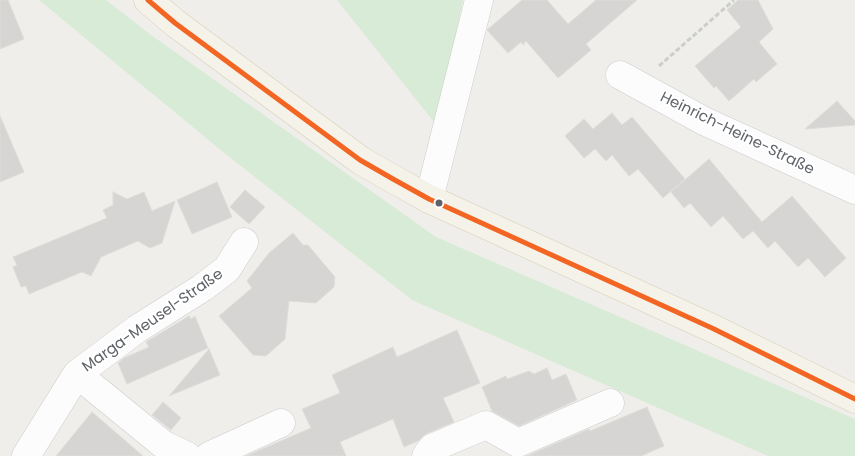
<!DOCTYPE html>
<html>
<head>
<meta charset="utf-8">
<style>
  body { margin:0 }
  canvas { display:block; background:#efeeea }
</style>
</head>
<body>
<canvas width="855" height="456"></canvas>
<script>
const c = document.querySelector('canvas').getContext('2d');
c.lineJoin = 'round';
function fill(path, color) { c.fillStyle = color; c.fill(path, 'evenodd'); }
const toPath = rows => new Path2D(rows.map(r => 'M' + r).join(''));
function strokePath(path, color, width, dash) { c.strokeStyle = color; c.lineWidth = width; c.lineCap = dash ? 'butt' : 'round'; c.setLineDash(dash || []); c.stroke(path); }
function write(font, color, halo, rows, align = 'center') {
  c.font = font + ' Poppins,sans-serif'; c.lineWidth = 4.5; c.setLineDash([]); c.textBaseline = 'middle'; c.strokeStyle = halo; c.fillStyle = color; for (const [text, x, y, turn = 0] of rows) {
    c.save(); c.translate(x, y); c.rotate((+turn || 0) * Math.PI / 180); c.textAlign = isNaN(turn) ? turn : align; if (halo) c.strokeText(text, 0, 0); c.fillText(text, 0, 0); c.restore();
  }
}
fill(toPath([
  [39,0,106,0,151,35,436,237,855,419,855,456,768,456,412,300,223,152],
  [337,0,463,0,437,126]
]), '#d8ebd6');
const building = toPath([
  [0,0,8,0,24,39,0,49,0,0],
  [522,0,547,0,568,24,596,0,637,0,586,44,591,50,558,78,526,41,523,45,521,42,508,53,487,30,522,0],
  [738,0,758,0,773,29,759,42,777,64,756,82,754,79,729,101,716,86,714,88,695,66,741,27,727,10,738,0],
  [837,101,855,121,855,125,805,129,837,101],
  [612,113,622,125,632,117,685,179,663,198,638,169,629,176,612,155,606,161,595,149,584,158,565,136,584,119,593,129,612,113],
  [0,116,24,172,0,182,0,116],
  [709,159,762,222,792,196,846,258,825,277,808,258,798,267,775,241,768,248,753,231,743,239,723,216,711,227,690,203,684,208,671,192,709,159],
  [217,182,232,217,192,234,177,200,217,182],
  [245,190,265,207,249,224,230,207,245,190],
  [113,192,127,199,144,192,152,211,175,201,162,243,150,248,138,241,101,257,91,276,82,272,29,294,26,286,21,287,13,267,17,265,13,257,107,218,103,210,113,205,113,192],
  [293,233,303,245,308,245,335,277,334,287,316,303,289,301,285,339,266,356,253,355,219,316,252,288,247,281,269,253,293,233],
  [189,316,191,319,195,316,208,348,127,384,118,363,124,358,149,347,146,342,189,316],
  [457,330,480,383,443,398,454,422,426,434,418,441,404,447,393,419,340,442,346,456,246,456,311,428,302,409,340,393,332,375,393,347,397,357,457,330],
  [209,349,220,375,169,396,209,349],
  [547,368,552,380,566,374,577,400,519,426,492,411,482,387,506,376,507,379,529,371,534,374,547,368],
  [163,402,181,418,171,430,152,415,163,402],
  [647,407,664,446,641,456,527,456,589,429,590,431,647,407],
  [92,412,143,456,56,456,92,412]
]);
fill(building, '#d6d5d3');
strokePath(building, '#deddd9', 1);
const minor = toPath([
  [620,75,704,121,855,190],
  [429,199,479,0],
  [77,374,164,445,187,456],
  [26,456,77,374,137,329,202,288,227,269,244,242],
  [209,456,281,423],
  [426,456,432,448,486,425,518,443,610,403]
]);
const major = toPath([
  [148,0,175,23,360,160,393,179,429,199,714,329,855,399]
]);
strokePath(minor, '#cbcccc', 29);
strokePath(major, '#d7ceb8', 29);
strokePath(toPath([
  [659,66,734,0]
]), '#cacfcc', 3, [5, 2.5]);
strokePath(minor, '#fdfcfc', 28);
strokePath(major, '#f4f2e9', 28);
strokePath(toPath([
  [148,0,175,23,360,160,393,179,429,199,714,329,855,399]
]), '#f26522', 5);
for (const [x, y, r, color] of [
  [439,203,4.5,"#5f6368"]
]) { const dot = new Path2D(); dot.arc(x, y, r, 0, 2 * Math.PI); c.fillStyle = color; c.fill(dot); strokePath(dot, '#fff', 2); }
write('15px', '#5f6368', '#fff', [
  ["Heinrich-Heine-Straße",737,134,26],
  ["Marga-Meusel-Straße",153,321,-35]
]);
</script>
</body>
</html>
